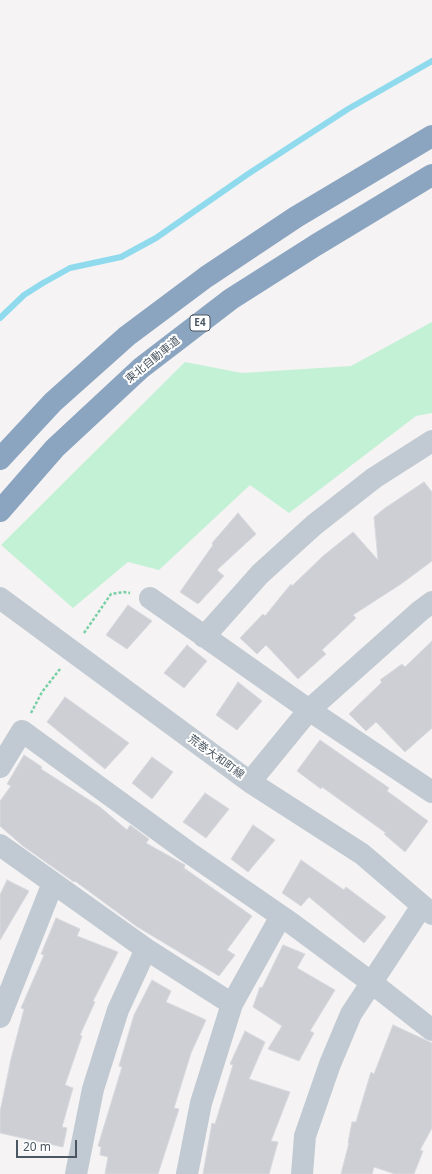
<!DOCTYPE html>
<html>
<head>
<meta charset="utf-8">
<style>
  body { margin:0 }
  #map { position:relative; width:432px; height:1174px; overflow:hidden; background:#f5f3f3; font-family:"Noto Sans",sans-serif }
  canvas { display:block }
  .scale { position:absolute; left:16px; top:1140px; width:61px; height:18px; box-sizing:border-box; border:2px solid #4a5661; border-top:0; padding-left:5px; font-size:12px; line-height:14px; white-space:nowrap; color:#4a5661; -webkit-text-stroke:3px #fff; paint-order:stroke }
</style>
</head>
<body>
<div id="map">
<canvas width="432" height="1174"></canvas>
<div class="scale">20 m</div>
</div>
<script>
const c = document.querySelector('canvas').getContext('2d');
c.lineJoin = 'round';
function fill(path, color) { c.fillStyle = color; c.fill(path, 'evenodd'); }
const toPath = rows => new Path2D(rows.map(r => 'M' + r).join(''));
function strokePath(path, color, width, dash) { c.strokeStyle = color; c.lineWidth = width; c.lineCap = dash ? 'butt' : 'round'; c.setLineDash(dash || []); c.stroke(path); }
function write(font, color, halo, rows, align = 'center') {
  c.font = font + ' "Noto Sans","Noto Sans JP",sans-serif'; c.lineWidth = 4; c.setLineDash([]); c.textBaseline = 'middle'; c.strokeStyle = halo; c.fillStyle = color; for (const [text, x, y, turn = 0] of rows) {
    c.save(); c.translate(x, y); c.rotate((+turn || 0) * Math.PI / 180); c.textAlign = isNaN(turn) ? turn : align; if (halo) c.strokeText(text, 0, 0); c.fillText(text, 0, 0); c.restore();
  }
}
fill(toPath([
  [432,322,432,413,416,416,289,513,250,485,159,570,128,562,73,608,1,545,185,362,242,373,351,366]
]), '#c3f1d5');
strokePath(toPath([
  [0,318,24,295,43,283,70,268,121,257,156,238,248,174,348,109,432,61]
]), '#90daee', 6);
const building = toPath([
  [424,482,432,492,432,561,401,584,353,615,356,618,322,650,326,654,298,679,266,645,257,654,240,638,263,614,265,616,291,584,292,586,323,556,353,532,378,560,374,517,385,508,424,482],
  [238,513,256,534,217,570,224,576,198,604,180,592,213,545,212,543,238,513],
  [128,605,152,621,127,649,106,635,128,605],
  [432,641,432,728,405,752,376,722,366,731,349,714,382,682,380,680,402,664,405,667,432,641],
  [187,645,207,661,184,688,164,673,187,645],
  [238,682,262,701,237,730,216,715,238,682],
  [65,697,129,743,105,769,47,722,65,697],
  [320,740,389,788,387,791,428,821,405,852,384,834,386,833,322,787,321,789,297,771,320,740],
  [24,755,42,767,41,769,100,807,127,830,130,825,149,839,146,843,185,865,184,868,252,916,227,950,235,955,219,976,136,926,75,881,74,882,23,846,0,826,0,801,11,786,7,784,24,755],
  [152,757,173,772,152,799,132,783,152,757],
  [205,793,229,809,206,838,183,822,205,793],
  [253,825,275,840,248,872,231,859,253,825],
  [301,860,344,890,346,887,386,917,364,943,309,897,301,906,282,893,301,860],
  [7,880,29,891,0,940,0,895,7,880],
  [56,918,80,929,77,936,118,952,93,1001,95,1002,80,1035,82,1036,65,1085,73,1088,62,1127,67,1128,63,1147,0,1133,0,1112,11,1059,24,1009,21,1008,44,955,41,954,56,918],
  [283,945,305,954,297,968,335,990,310,1031,314,1033,299,1061,268,1049,282,1026,253,1007,260,987,262,988,283,945],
  [152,980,171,991,166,1002,206,1020,191,1053,174,1108,179,1109,158,1174,105,1174,108,1157,100,1155,101,1147,98,1146,122,1067,119,1066,134,1015,152,980],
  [393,1025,432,1043,432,1128,420,1150,423,1151,414,1174,395,1174,374,1167,372,1174,341,1174,349,1143,348,1143,352,1122,356,1122,371,1072,374,1074,393,1025],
  [245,1031,265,1042,249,1079,290,1092,271,1141,278,1142,269,1174,203,1174,212,1123,215,1124,233,1065,230,1064,245,1031]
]);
fill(building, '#cdcfd5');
strokePath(building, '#d7d9de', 1);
strokePath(toPath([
  [84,633,111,594,124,592,130,593],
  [31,713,42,692,60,669]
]), '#7ad0a6', 2.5, [3, 2]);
strokePath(toPath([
  [0,598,250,782,362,854,432,914],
  [150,598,309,710,432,792],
  [204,637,260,574,314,525,374,478,432,441],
  [0,767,22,731,188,852,291,923,372,983,432,1030],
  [250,782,309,710,420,611,432,602],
  [0,845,146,949,232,1004],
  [0,1017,53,883],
  [76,1174,93,1089,118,1010,146,949],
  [187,1174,201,1103,232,1004,281,916],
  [302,1174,305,1136,330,1064,351,1014,422,906]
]), '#c1cad2', 22);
strokePath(toPath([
  [0,459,53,402,127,336,206,277,296,217,432,136],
  [0,511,55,448,141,368,231,299,316,245,432,175]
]), '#8ba5c1', 22);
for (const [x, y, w] of [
  [200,323,20]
]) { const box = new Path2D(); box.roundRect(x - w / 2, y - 8, w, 16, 3); c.fillStyle = '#fff'; c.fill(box); strokePath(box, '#4a5661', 1); }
write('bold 10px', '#4a5661', null, [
  ["E4",200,323]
]);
write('11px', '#4a5661', '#fff', [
  ["東北自動車道",153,360,-39],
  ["荒巻大和町線",216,757,36]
]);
</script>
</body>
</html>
